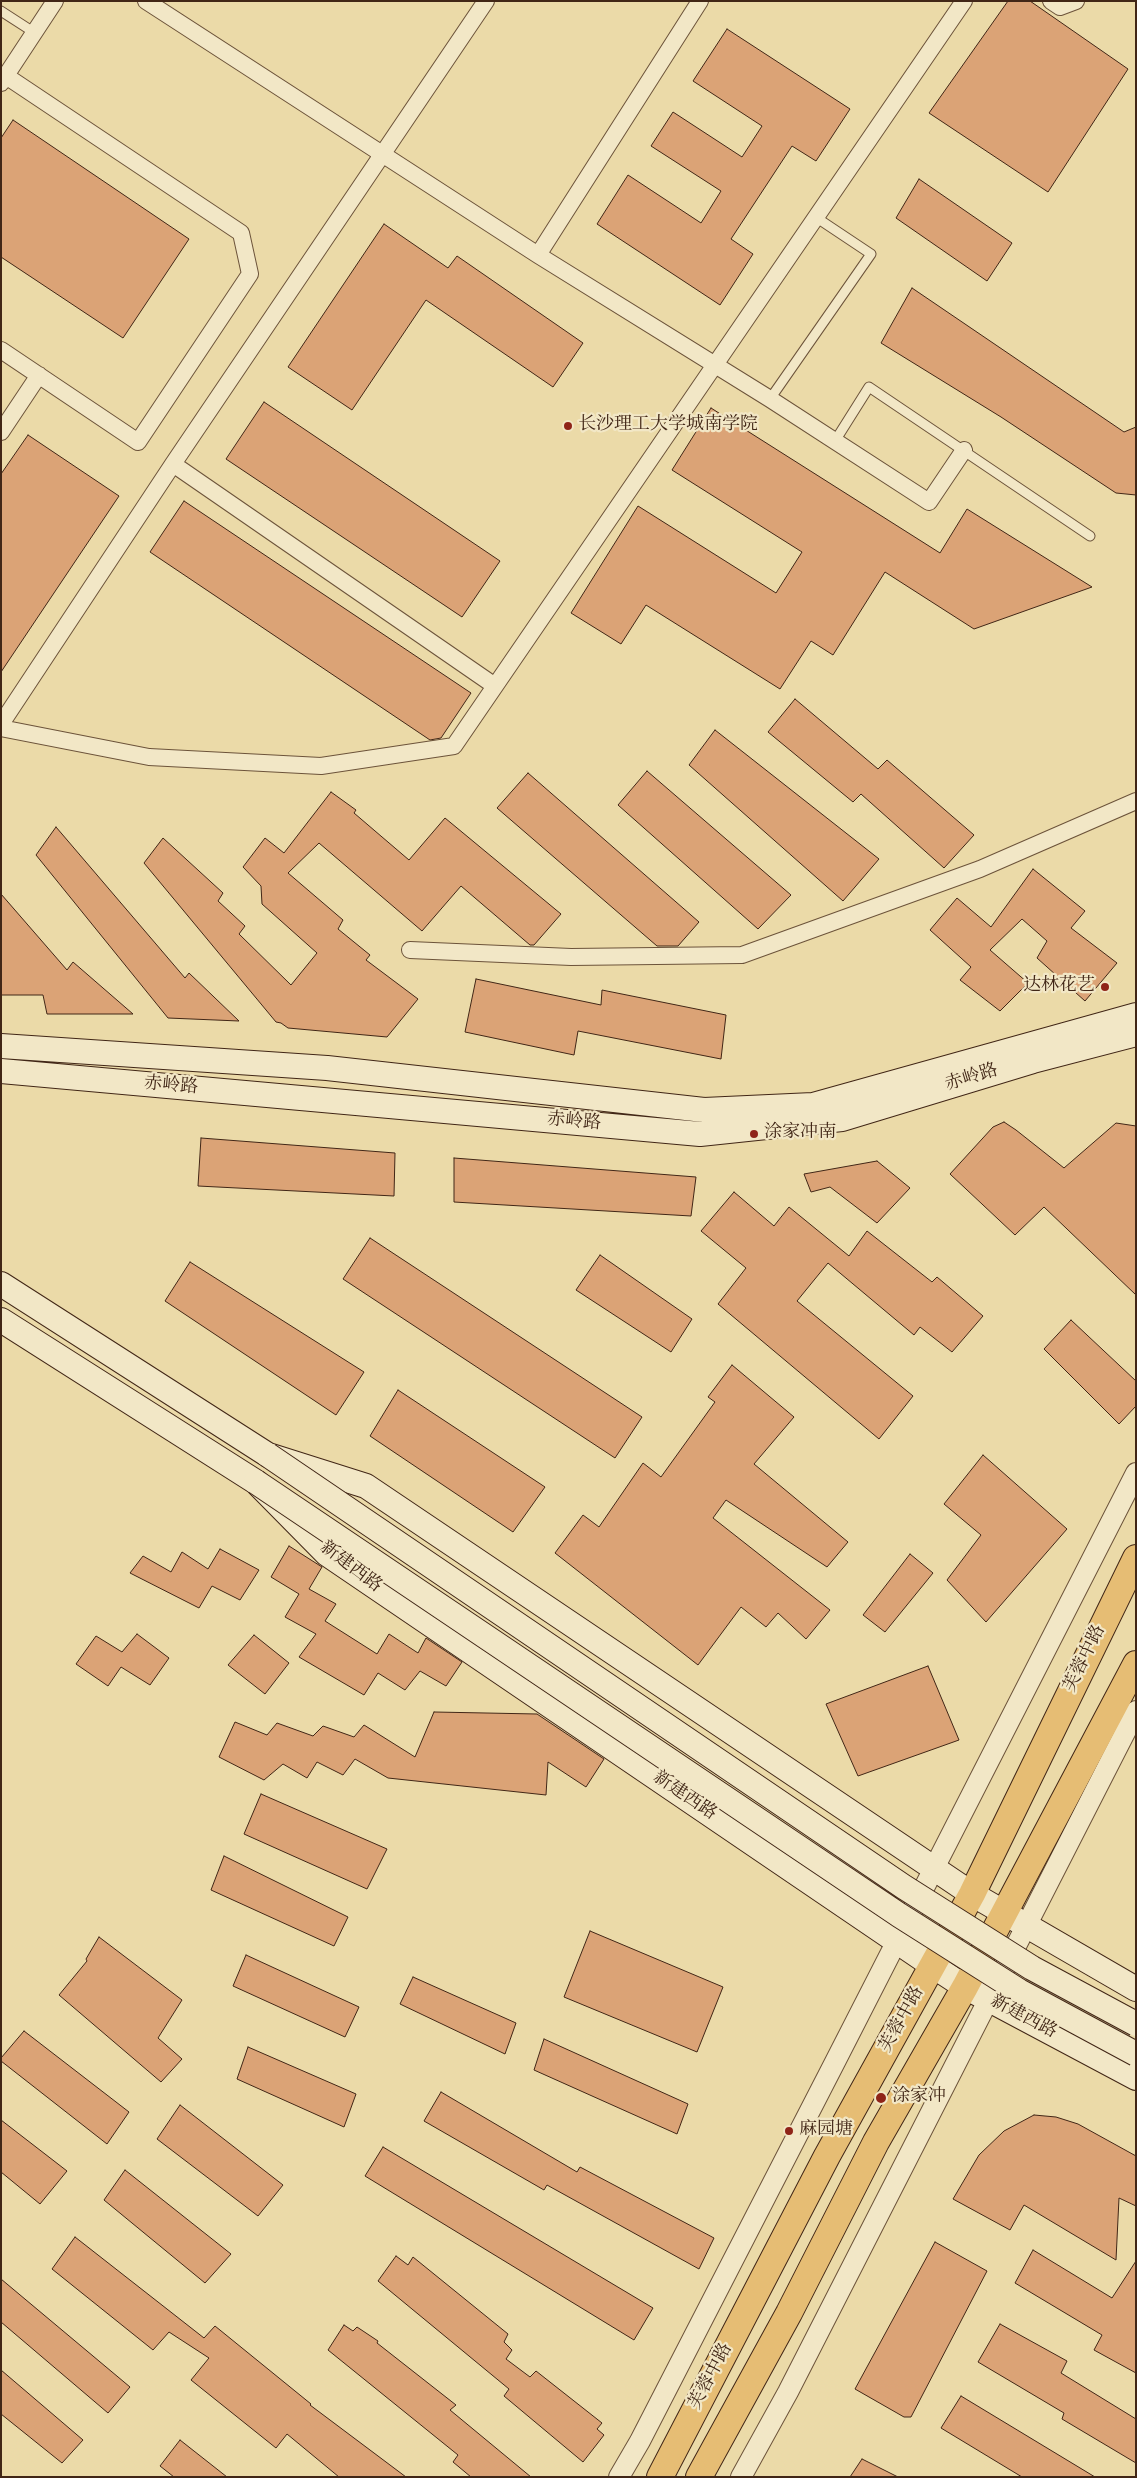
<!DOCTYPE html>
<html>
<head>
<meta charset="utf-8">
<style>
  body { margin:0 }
  #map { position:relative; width:1137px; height:2478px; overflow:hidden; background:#ebdaa8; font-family:"Sorts Mill Goudy",serif }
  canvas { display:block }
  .frame { position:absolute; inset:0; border:2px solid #412616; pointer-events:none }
</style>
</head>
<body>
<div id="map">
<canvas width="1137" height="2478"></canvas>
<div class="frame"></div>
</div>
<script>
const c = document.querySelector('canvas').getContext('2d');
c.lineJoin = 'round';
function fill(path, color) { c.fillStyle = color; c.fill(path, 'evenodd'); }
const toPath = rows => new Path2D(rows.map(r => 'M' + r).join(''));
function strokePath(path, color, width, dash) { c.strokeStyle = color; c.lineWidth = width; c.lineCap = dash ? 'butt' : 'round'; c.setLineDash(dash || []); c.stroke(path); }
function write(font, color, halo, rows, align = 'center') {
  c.font = font + ' "Sorts Mill Goudy","Noto Serif SC",serif'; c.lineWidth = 4.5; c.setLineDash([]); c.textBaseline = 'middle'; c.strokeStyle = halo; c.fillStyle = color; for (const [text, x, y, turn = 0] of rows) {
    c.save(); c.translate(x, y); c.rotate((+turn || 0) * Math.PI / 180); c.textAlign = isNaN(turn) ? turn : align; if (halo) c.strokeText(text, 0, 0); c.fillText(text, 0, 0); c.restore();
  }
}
const building = toPath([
  [1008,1,1030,1,1128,69,1048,192,929,113,1008,1],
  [727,29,850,109,816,161,792,146,731,239,753,254,720,305,597,224,628,175,701,223,721,191,651,146,673,112,742,157,762,126,693,81,727,29],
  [13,120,189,239,123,338,1,257,1,138,13,120],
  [919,179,1012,243,987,281,896,218,919,179],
  [384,224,448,268,457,256,583,343,553,387,426,300,352,410,288,367,384,224],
  [912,288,1124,432,1136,427,1136,495,1116,493,1001,417,881,343,912,288],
  [264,402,500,561,462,617,226,459,264,402],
  [711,408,940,553,967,509,1092,587,974,629,885,572,833,655,811,641,780,689,646,605,621,644,571,613,638,506,776,593,802,552,672,470,711,408],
  [28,435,119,496,1,672,1,474,28,435],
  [184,501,471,693,441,738,430,740,150,552,184,501],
  [795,699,878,769,887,760,974,835,944,868,861,794,853,802,768,732,795,699],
  [715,730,879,859,843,901,689,765,715,730],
  [647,771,791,895,758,929,618,805,647,771],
  [528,773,699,922,678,946,657,946,497,808,528,773],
  [331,792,356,810,354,813,409,860,445,818,561,914,534,945,530,945,461,886,422,931,319,843,288,873,343,920,338,929,370,955,366,960,418,999,387,1037,288,1028,281,1023,276,1022,144,863,163,838,223,893,218,901,245,926,239,934,291,985,317,953,262,904,261,886,243,867,265,838,284,853,331,792],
  [56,827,185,978,189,973,239,1021,168,1018,36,855,56,827],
  [1033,869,1085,911,1071,928,1117,963,1085,1001,1037,958,1047,941,1022,919,990,950,1028,983,1000,1011,960,980,971,967,930,930,957,898,991,927,1033,869],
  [1,894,67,970,73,962,133,1014,47,1014,43,995,1,995,1,894],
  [476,979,601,1005,602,990,726,1015,721,1059,578,1031,574,1055,465,1032,476,979],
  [1004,1122,1016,1130,1064,1168,1116,1123,1136,1126,1136,1295,1044,1207,1015,1235,950,1174,993,1127,1004,1122],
  [201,1138,395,1153,394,1196,198,1186,201,1138],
  [454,1158,696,1177,691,1216,454,1202,454,1158],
  [877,1161,910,1188,877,1223,830,1187,811,1192,804,1174,877,1161],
  [734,1192,774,1226,789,1207,849,1256,867,1231,932,1282,937,1277,983,1316,952,1352,920,1327,914,1335,828,1263,797,1301,913,1396,879,1439,718,1304,746,1268,701,1231,734,1192],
  [370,1238,642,1417,615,1458,343,1279,370,1238],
  [600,1255,692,1319,671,1352,576,1290,600,1255],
  [190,1262,364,1372,336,1415,165,1301,190,1262],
  [1071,1320,1136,1381,1136,1406,1119,1424,1044,1349,1071,1320],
  [732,1365,794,1417,754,1464,848,1542,827,1567,726,1500,713,1518,830,1610,806,1639,778,1613,766,1627,741,1607,698,1665,555,1553,583,1515,599,1527,643,1463,661,1477,715,1402,708,1397,732,1365],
  [398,1390,545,1487,513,1532,370,1436,398,1390],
  [983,1455,1067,1529,986,1622,947,1580,981,1535,944,1504,983,1455],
  [289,1546,322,1567,309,1589,336,1604,325,1621,377,1654,389,1634,418,1653,426,1638,462,1662,446,1686,420,1671,405,1690,378,1673,364,1695,299,1657,316,1634,285,1617,299,1594,271,1577,289,1546],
  [220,1549,259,1570,240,1600,212,1586,199,1608,130,1573,143,1556,171,1572,182,1552,208,1569,220,1549],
  [910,1554,933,1573,885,1632,863,1615,910,1554],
  [137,1634,169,1658,150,1685,121,1667,108,1686,76,1664,96,1636,122,1652,137,1634],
  [254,1635,289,1663,265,1694,228,1665,254,1635],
  [928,1666,959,1740,858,1776,826,1704,928,1666],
  [434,1712,537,1714,604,1759,586,1787,548,1762,546,1795,388,1778,355,1759,343,1775,317,1762,307,1778,283,1764,264,1780,219,1757,235,1722,267,1735,277,1723,313,1736,323,1726,354,1737,364,1725,415,1757,434,1712],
  [261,1794,387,1849,367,1889,244,1834,261,1794],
  [224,1856,348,1917,334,1946,211,1890,224,1856],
  [590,1931,723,1987,697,2052,564,1997,590,1931],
  [99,1937,182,2000,158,2038,182,2059,161,2082,59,1995,87,1961,86,1959,99,1937],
  [246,1955,359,2007,345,2037,233,1986,246,1955],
  [413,1977,516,2023,505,2054,400,2004,413,1977],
  [24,2031,129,2112,107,2144,1,2061,1,2058,24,2031],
  [544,2039,688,2104,677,2134,534,2070,544,2039],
  [248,2047,356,2094,344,2127,237,2079,248,2047],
  [441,2092,577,2172,580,2167,714,2238,699,2269,547,2185,544,2190,424,2121,441,2092],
  [180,2105,283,2185,258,2216,157,2139,180,2105],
  [1034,2115,1056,2117,1078,2124,1136,2156,1136,2206,1119,2198,1116,2260,1024,2205,1010,2230,953,2199,979,2155,1004,2131,1034,2115],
  [1,2120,67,2171,40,2204,1,2172,1,2120],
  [383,2147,653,2308,634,2340,365,2176,383,2147],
  [125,2170,231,2254,205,2283,104,2200,125,2170],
  [75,2237,204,2338,215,2326,311,2404,310,2405,406,2477,339,2477,287,2434,276,2448,191,2380,209,2358,169,2332,153,2350,52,2269,75,2237],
  [935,2242,987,2271,911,2417,904,2417,855,2389,935,2242],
  [1033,2250,1112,2298,1136,2261,1136,2373,1094,2350,1102,2335,1015,2283,1033,2250],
  [396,2256,408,2265,413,2257,508,2334,504,2342,512,2350,506,2359,530,2377,536,2371,602,2423,597,2429,604,2435,583,2462,504,2396,509,2389,378,2281,396,2256],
  [1,2279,130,2387,108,2413,1,2322,1,2279],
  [1000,2324,1067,2361,1061,2373,1136,2419,1136,2463,1062,2419,1064,2413,978,2362,1000,2324],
  [344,2325,353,2331,357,2327,378,2341,377,2343,456,2405,450,2410,531,2477,471,2477,453,2462,458,2455,328,2350,344,2325],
  [1,2370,83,2440,62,2463,1,2414,1,2370],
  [961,2396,1095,2477,1022,2477,941,2428,961,2396],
  [180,2440,227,2477,174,2477,160,2466,180,2440],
  [862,2459,898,2477,850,2477,862,2459]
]);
fill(building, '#dba376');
strokePath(building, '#412616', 1);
const service = toPath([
  [1,11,35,33],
  [770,399,871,254,817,218],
  [835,441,869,387,1090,536]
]);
const minor = toPath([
  [146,1,538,255,770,399,929,502,964,450],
  [1051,1,1060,7,1076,1],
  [1,83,55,1],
  [538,255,700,1],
  [1,350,138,442,250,274,241,233,6,76],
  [1,432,39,375],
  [173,464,495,686],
  [1,724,173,464,486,1],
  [1,728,149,757,321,766,454,746,964,1],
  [410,950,571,957,742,955,980,869,1136,801]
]);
const tertiary = toPath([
  [619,2477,640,2441,835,2062,1136,1473],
  [741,2477,788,2392,1136,1711]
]);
const secondary = toPath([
  [1,1046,327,1068,704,1110,813,1105,1136,1015],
  [1,1071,700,1134,842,1119,1033,1061,1136,1034],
  [1,1284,268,1455,366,1486,972,1894,1136,1989],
  [1,1320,256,1482,327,1554,933,1966,965,1987,1136,2078]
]);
const primary = toPath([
  [660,2477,827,2156,972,1894,1136,1558],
  [699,2477,789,2313,876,2142,965,1987,1136,1664]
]);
strokePath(service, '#6c533a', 11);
strokePath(minor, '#6c533a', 18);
strokePath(tertiary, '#6c533a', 22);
strokePath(secondary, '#412616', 26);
strokePath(primary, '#412616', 28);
strokePath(service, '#f2e7c6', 9);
strokePath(minor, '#f2e7c6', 16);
strokePath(tertiary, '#f2e7c6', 20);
strokePath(secondary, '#f2e7c6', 24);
strokePath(primary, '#e6bd74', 26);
const secondaryBridge = toPath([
  [268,1455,904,1887,1032,1968,1136,2024],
  [256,1482,899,1915,1019,1991,1136,2054]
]);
strokePath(secondaryBridge, '#412616', 26, []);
strokePath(secondaryBridge, '#f2e7c6', 24);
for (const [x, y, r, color] of [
  [568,426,5,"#8f2418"],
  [1105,987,5,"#8f2418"],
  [754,1134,5,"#8f2418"],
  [881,2098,6,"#8f2418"],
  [789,2131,5,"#8f2418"]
]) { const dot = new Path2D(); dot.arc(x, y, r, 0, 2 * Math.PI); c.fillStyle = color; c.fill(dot); strokePath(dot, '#f2e7c6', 2); }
write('18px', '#412616', '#f2e7c6', [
  ["长沙理工大学城南学院",578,426],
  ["达林花艺",1095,987,"right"],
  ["涂家冲南",764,1134],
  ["涂家冲",892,2098],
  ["麻园塘",799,2131]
], 'left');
write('18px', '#412616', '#f2e7c6', [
  ["赤岭路",972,1079,-17],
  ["赤岭路",171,1087,5],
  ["赤岭路",574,1123,5],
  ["新建西路",350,1568,37],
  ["芙蓉中路",1086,1659,-64],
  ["新建西路",684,1797,34],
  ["新建西路",1023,2018,28],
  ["芙蓉中路",903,2020,-61],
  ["芙蓉中路",712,2377,-62]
]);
</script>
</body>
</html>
